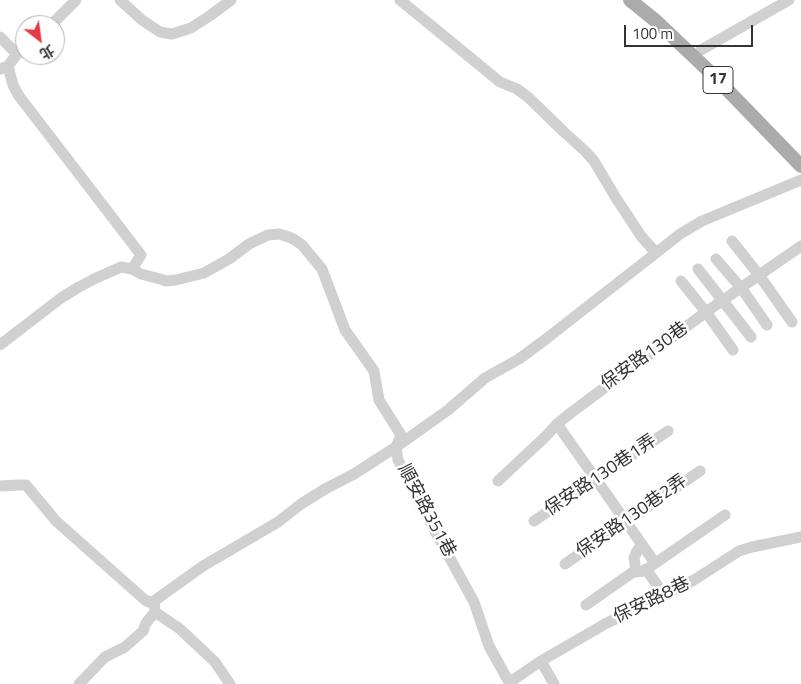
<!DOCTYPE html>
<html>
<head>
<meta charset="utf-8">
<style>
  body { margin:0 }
  #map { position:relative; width:801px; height:684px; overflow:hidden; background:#fff; font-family:"Titillium Web","Noto Sans TC",sans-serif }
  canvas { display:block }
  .north { position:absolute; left:15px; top:15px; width:50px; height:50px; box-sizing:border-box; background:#fff; border:1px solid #adadad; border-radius:50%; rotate:150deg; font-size:14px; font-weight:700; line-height:20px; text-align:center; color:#333 }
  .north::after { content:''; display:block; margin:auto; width:18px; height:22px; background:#e63946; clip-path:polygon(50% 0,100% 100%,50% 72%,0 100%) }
  .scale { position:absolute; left:624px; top:25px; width:129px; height:22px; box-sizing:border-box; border:2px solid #333; border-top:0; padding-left:6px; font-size:15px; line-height:18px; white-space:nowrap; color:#333; -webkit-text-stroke:4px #fff; paint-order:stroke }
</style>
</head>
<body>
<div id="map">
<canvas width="801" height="684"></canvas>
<div class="north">北</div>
<div class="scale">100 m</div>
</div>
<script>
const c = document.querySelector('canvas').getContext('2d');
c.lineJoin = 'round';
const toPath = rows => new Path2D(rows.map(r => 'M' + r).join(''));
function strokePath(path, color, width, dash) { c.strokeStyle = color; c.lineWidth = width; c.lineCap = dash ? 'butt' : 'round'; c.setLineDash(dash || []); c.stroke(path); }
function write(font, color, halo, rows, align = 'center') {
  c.font = font + ' "Titillium Web","Noto Sans TC",sans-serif'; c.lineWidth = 5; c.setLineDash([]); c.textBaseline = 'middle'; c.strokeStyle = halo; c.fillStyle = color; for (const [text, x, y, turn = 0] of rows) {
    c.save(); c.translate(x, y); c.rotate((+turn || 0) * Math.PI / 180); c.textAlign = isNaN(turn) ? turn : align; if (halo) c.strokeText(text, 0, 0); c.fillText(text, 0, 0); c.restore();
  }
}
strokePath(toPath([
  [120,0,142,20,160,32,172,34,191,28,211,15,231,0],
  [400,0,500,82,517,89,529,98,564,132,586,152,594,161,616,198,641,236,656,253],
  [51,25,76,0],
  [0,37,17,54],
  [701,50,789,0],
  [8,66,13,85,19,96,138,251,141,255,132,269],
  [0,69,8,66,17,54,25,48],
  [732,241,759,275,792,322],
  [716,259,742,289,767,325],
  [698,269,751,337],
  [681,281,706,312,733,350],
  [0,345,61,298,79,287,94,279,121,267,132,269,141,274,160,279,166,281,176,280,204,273,229,259,249,244,268,235,279,234,289,237,295,240,302,245,322,269,345,330,374,371,379,400,401,435,396,447,398,460,436,533,474,602,489,646,510,684],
  [557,424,655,563],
  [498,481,545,437,557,424,568,415,706,312,801,246],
  [0,486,20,485,26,485,56,521,145,600,149,602,154,601,203,566,278,522,301,504,325,489,354,474,396,447,448,410,485,378,519,359,546,339,656,253,680,234,702,221,801,180],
  [534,521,668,431],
  [565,564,700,471],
  [646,569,664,595],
  [636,572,634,558,637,551,642,544],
  [154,601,155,612,180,629,215,662,230,684],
  [586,605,633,572,644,571,725,515],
  [541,661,554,684],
  [510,682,541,661,605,624,694,580,739,551,752,547,801,537],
  [79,684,105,657,125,647,143,631,146,623,155,612]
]), '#d0d0d0', 11);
strokePath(toPath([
  [630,0,656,21,711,73,801,166]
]), '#ababab', 14);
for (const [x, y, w] of [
  [718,80,30]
]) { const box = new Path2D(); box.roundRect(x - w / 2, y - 13.5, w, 27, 4); c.fillStyle = '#fff'; c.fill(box); strokePath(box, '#333', 1); }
write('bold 16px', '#333', null, [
  ["17",718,80]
]);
write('18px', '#333', '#fff', [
  ["保安路130巷",645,357,-36],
  ["保安路130巷1弄",601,476,-34],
  ["順安路351巷",426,511,62],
  ["保安路130巷2弄",632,517,-35],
  ["保安路8巷",652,601,-26]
]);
</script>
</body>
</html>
